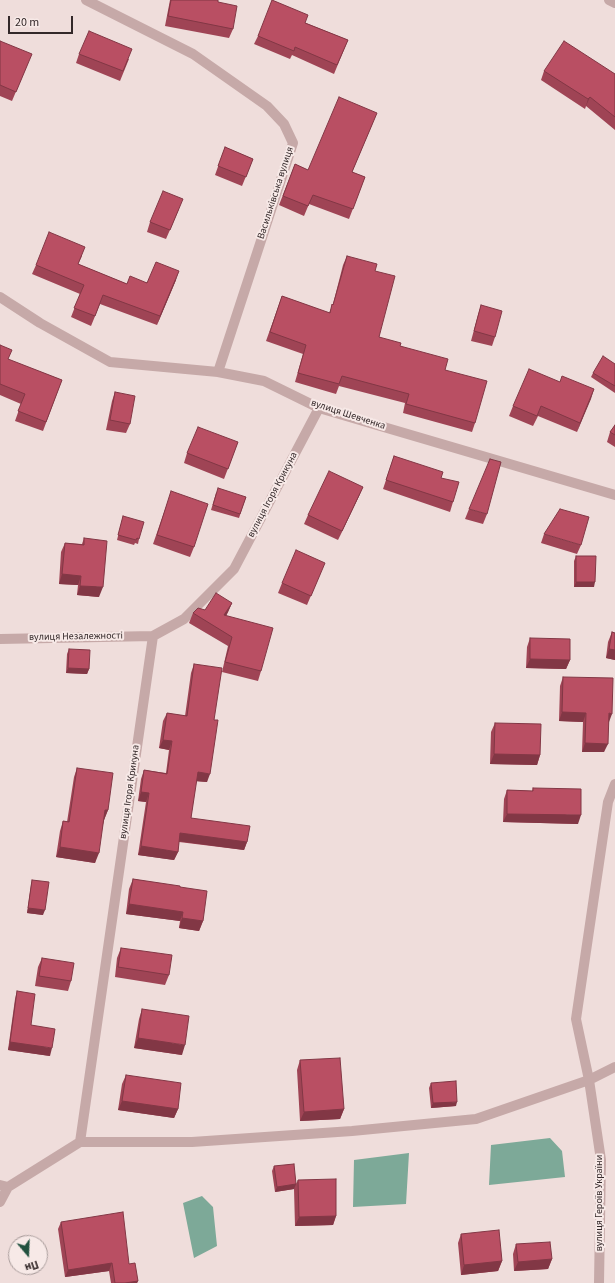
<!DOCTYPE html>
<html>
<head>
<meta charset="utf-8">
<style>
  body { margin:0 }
  #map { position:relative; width:615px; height:1283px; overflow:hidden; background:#efdddb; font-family:"Source Sans 3",sans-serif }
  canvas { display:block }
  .north { position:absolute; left:8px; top:1235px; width:40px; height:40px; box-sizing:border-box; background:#f7e9e7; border:1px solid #a99c9b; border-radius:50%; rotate:161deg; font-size:11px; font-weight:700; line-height:16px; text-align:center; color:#332829 }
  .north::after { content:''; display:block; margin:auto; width:14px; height:18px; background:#22513f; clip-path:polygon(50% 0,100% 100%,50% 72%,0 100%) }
  .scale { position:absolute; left:8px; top:16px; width:65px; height:18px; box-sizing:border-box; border:2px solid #332829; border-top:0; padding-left:5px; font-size:12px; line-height:14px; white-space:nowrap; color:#332829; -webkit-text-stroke:3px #f7e9e7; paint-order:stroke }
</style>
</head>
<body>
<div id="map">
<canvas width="615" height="1283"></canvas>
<div class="north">Пн</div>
<div class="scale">20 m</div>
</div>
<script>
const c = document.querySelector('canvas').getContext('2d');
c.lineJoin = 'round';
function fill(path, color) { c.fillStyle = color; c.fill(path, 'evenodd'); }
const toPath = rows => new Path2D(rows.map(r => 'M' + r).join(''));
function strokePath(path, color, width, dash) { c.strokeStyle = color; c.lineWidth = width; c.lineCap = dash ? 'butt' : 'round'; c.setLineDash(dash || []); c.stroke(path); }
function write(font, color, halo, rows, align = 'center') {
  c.font = font + ' "Source Sans 3",sans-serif'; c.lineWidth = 4; c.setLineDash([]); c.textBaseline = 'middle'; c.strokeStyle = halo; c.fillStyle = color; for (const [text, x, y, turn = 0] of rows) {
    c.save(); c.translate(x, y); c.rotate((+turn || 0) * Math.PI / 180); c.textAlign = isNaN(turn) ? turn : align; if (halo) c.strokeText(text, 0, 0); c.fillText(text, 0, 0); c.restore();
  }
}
fill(toPath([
  [550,1138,562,1151,565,1177,489,1185,491,1145],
  [409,1153,406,1204,353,1207,354,1160],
  [202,1196,213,1207,217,1246,194,1258,183,1203]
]), '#7da998');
strokePath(toPath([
  [86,0,193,54,267,106,284,124,293,143,218,372],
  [609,0,615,3],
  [0,297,40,323,110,362,218,372,264,381,319,408,615,495],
  [0,639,153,636],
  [80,1142,192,1142,352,1131,476,1119,589,1080,615,1067],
  [0,1185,8,1187,80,1142,153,636,184,619,234,569,319,408],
  [0,1202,8,1187],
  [599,1283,601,1160,589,1080,576,1019,608,802,615,784]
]), '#c6a9a8', 10);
fill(toPath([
  [170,0,218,0,218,2,233,29,229,38,165,26],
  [306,23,348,40,334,74,292,55,290,59,254,44,258,36],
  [0,41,28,63,12,101,0,96],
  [79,54,129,59,120,81,76,63],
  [544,71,615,74,615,130,586,106,585,109,541,80],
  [373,122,352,172,365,177,349,219,309,204,304,216,279,205,295,164,308,170],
  [225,147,253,159,242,186,215,175],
  [179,209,166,239,147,232,150,222],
  [82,256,78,264,127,284,176,280,157,325,100,304,91,326,71,317,80,294,32,274,36,265],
  [347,256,375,271,379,337,400,346,445,370,475,423,472,432,403,413,405,403,339,386,336,394,295,382,303,354,266,341,282,296,329,313,333,304,343,265],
  [481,305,495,337,492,346,471,341,478,315],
  [0,345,9,360,62,380,43,431,15,421,21,404,0,395],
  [615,364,615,393,591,377,593,373],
  [560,382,594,389,577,432,538,416,533,426,509,416,513,406],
  [115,392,130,424,126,433,106,430,112,401],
  [615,425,615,447,607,442,610,432],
  [238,442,224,479,184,463,187,453],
  [394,456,441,478,453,502,450,512,383,489],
  [363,487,359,496,338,540,304,524,308,515],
  [216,493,246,497,239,518,211,510],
  [168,501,194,547,190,557,153,544],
  [469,509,487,514,483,524,465,519],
  [123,516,139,539,138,544,135,543,134,545,117,540],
  [544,534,581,545,577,554,541,543],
  [84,538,99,597,77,595,78,585,59,584,61,552,65,543,82,544],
  [576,556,594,587,574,587,574,561],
  [321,572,307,605,278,593,282,583],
  [232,603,228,612,226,616,261,671,258,681,222,672,228,646,189,623,193,613],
  [612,632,615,633,615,660,606,658,608,642],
  [530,638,570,660,566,669,526,668,527,647],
  [69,649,89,669,87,674,66,673,67,654],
  [194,664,214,720,207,782,196,781,191,818,247,842,244,850,179,842,178,852,174,860,138,855,146,802,138,801,141,779,144,770,166,773,169,750,159,748,163,721,167,713,185,716,191,673],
  [563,677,609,722,604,752,582,752,583,722,559,721,560,686],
  [495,723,540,755,537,765,490,764,491,732],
  [77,768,108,810,104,820,95,863,56,857,60,831,63,821,67,822,74,777],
  [533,788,578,824,503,822,504,799,507,790,532,791],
  [133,879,180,887,203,921,199,931,179,928,180,921,126,914,129,889],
  [32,880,43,915,27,913,31,885],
  [121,948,169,975,165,985,115,977,117,958],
  [42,958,71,981,68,991,35,986,38,967],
  [17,991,31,1025,50,1056,8,1050,15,999],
  [142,1009,182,1055,134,1048,139,1019],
  [300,1060,344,1109,340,1119,300,1121,297,1070],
  [126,1075,178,1109,174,1118,118,1110,122,1084],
  [431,1083,456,1106,431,1108,429,1088],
  [274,1166,296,1184,298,1180,336,1216,333,1225,295,1226,294,1189,275,1192,272,1171],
  [61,1222,129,1264,138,1281,137,1283,111,1283,109,1271,65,1277,58,1229],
  [461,1234,502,1261,498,1271,461,1275,458,1243],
  [516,1244,552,1259,548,1269,514,1271,513,1254]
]), '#9f4455');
fill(toPath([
  [590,97,586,106,585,109,588,99],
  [377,113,373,122,348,181,352,172],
  [179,271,176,280,157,325,160,316],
  [594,389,591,399,577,432,580,423],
  [363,487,359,496,338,540,342,531],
  [62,574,81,576,78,585,59,584],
  [576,582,595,582,594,587,574,587],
  [80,586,103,587,99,597,77,595],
  [232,603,228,612,221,625,224,615],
  [609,649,615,650,615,660,606,658],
  [530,659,570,660,566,669,526,668],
  [68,668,89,669,87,674,66,673],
  [562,712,586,713,583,722,559,721],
  [609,713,612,714,609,722,605,722],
  [163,740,172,741,169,750,159,748],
  [585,743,608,744,604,752,582,752],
  [494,754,540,755,537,765,490,764],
  [198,772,210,774,207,782,194,781],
  [141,792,149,793,146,802,138,801],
  [105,810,108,810,104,820,102,819],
  [507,814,581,815,578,824,503,822],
  [180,833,247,842,244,850,177,841],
  [141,846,178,852,174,860,138,855],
  [60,847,99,853,95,863,56,857],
  [129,904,183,912,180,921,126,914],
  [28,908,45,910,43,915,27,913],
  [182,918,203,921,199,931,179,928],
  [138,1038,185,1045,182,1055,134,1048],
  [10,1042,52,1048,50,1056,8,1050],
  [122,1101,178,1109,174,1118,118,1110],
  [457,1102,456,1106,431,1108,433,1103],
  [344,1109,340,1119,300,1121,304,1112],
  [296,1184,294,1189,275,1192,277,1187],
  [336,1216,333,1225,295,1226,299,1217],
  [552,1259,548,1269,514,1271,518,1262],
  [502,1261,498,1271,461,1275,464,1265],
  [112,1263,109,1271,65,1277,68,1270],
  [138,1281,137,1283,125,1283]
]), '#823745');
const building = toPath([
  [171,0,218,0,218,2,237,6,233,29,168,16,171,0],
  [272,0,308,15,305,23,348,40,337,65,295,47,294,51,258,36,272,0],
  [89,31,132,49,123,71,79,54,89,31],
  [0,41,32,54,16,92,0,85,0,41],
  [564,41,615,74,615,117,590,97,588,99,544,71,564,41],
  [339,97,377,113,352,172,365,177,353,209,313,195,308,206,283,196,295,164,308,170,339,97],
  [225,147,253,159,246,177,218,166,225,147],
  [163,191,183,199,170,230,150,222,163,191],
  [49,232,85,247,78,264,127,284,130,276,147,283,156,262,179,271,160,316,103,295,95,316,74,308,84,285,36,265,49,232],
  [347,256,377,264,375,271,395,276,379,337,401,343,400,346,448,359,445,370,487,381,475,423,406,404,409,394,342,376,339,384,298,373,306,345,270,332,282,296,330,313,332,304,333,305,347,256],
  [481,305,502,311,495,337,474,331,481,305],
  [0,345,12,350,8,359,62,380,46,422,18,411,25,394,0,384,0,345],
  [603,356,615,364,615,386,593,373,603,356],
  [529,369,560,382,562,376,594,389,580,423,541,406,537,416,513,406,529,369],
  [115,392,135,396,130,424,110,420,115,392],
  [615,425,615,435,610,432,615,425],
  [198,427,238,442,228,469,187,453,198,427],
  [394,456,443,472,441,478,459,482,453,502,386,480,394,456],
  [490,459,501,462,487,514,469,509,490,459],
  [329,471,363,487,342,531,308,515,329,471],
  [218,488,246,497,240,514,213,505,218,488],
  [171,491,208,504,194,547,157,535,171,491],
  [560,509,589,517,581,545,544,534,560,509],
  [123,516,144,522,139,539,137,538,136,540,118,535,123,516],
  [84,538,107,541,103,587,80,586,81,576,62,574,65,543,84,545,84,538],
  [296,550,325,563,311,596,282,583,296,550],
  [576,556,596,556,595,582,576,582,576,556],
  [216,593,232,603,224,615,273,628,261,671,225,662,232,637,193,613,198,608,205,610,216,593],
  [612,632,615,633,615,650,609,649,612,632],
  [530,638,570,639,570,660,530,659,530,638],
  [69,649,90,650,89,669,68,668,69,649],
  [194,664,222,668,214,720,218,720,210,774,198,772,191,818,250,826,247,842,180,833,178,852,141,846,149,793,141,792,144,770,167,774,172,741,163,740,167,713,187,716,194,664],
  [563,677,613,678,612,714,609,713,608,744,585,743,586,713,562,712,563,677],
  [495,723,541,724,540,755,494,754,495,723],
  [77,768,113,773,108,810,105,810,99,853,60,847,63,821,69,822,77,768],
  [533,788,581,789,581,815,507,814,507,790,533,791,533,788],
  [133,879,180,886,180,887,207,891,203,921,182,918,183,912,129,904,133,879],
  [32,880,49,882,45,910,28,908,32,880],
  [121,948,172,955,169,975,118,967,121,948],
  [42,958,74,963,71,981,39,976,42,958],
  [17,991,35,994,31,1025,55,1029,52,1048,10,1042,17,991],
  [142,1009,189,1016,185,1045,138,1038,142,1009],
  [340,1058,344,1109,304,1112,300,1060,340,1058],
  [126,1075,181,1083,178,1109,122,1101,126,1075],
  [456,1081,457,1102,433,1103,431,1083,456,1081],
  [294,1164,296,1184,277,1187,274,1166,294,1164],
  [336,1179,336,1216,299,1217,298,1180,336,1179],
  [123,1212,129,1264,135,1263,138,1281,125,1283,115,1283,112,1263,68,1270,61,1222,123,1212],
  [499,1230,502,1261,464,1265,461,1234,499,1230],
  [550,1242,552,1259,518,1262,516,1244,550,1242]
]);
fill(building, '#b94f63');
strokePath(building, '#823745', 1);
write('10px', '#332829', '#f7e9e7', [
  ["Васильківська вулиця",276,193,-72],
  ["вулиця Шевченка",348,415,18],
  ["вулиця Ігоря Крикуна",273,495,-62],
  ["вулиця Незалежності",76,637,-1],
  ["вулиця Ігоря Крикуна",130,792,-82],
  ["вулиця Героїв України",600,1203,-90]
]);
</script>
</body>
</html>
